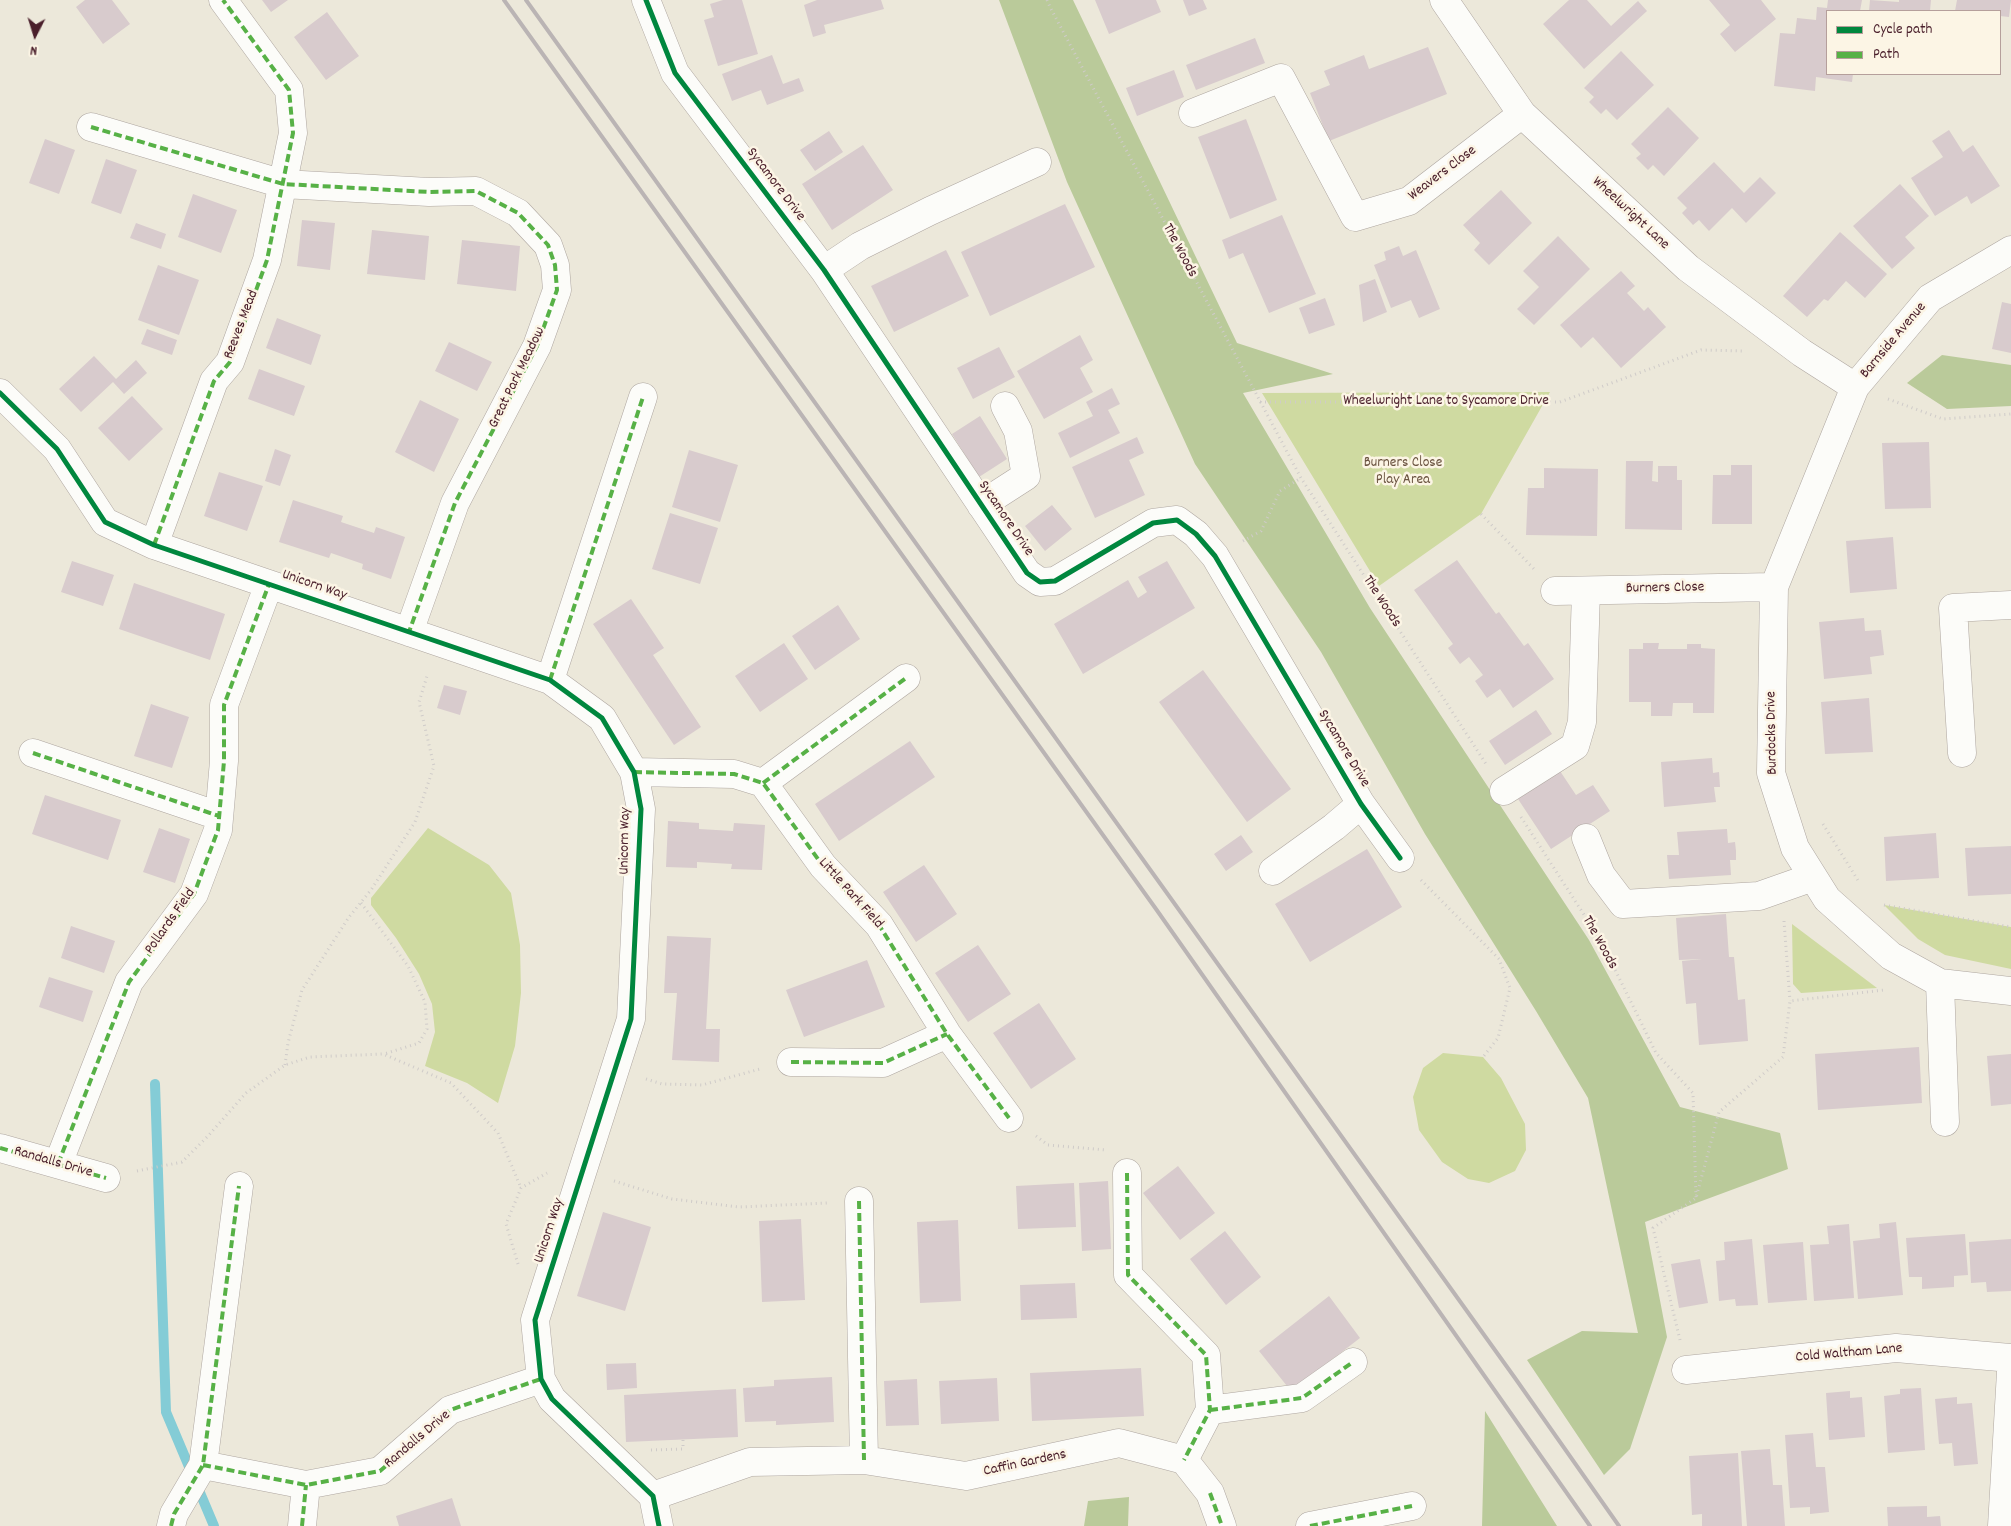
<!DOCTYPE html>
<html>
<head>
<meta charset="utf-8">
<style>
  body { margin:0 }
  #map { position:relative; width:2011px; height:1526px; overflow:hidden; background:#ece8da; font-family:Dekko,sans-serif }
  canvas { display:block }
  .legend { position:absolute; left:1826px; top:10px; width:175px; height:65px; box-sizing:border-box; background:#fcf5e5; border:1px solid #b59f9b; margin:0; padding:6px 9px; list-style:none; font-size:15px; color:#4a1f2b }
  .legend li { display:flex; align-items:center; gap:10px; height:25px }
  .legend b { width:25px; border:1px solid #b59f9b }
  .north { position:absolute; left:10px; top:10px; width:50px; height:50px; -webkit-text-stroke:4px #fcf5e5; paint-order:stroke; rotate:185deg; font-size:14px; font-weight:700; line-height:20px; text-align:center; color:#4a1f2b }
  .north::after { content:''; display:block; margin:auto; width:18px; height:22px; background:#4a1f2b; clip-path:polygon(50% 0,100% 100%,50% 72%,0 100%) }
</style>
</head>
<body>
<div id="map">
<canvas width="2011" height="1526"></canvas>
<ul class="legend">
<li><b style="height:6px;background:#00873e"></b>Cycle path</li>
<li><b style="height:6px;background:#57b146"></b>Path</li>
</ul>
<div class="north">N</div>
</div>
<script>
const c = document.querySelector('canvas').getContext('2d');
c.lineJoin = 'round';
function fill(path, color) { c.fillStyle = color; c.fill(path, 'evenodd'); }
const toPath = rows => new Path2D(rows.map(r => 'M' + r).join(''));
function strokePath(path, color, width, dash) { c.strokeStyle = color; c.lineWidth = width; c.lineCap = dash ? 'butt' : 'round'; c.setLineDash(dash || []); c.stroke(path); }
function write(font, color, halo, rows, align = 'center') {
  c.font = font + ' Dekko,sans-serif'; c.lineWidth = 5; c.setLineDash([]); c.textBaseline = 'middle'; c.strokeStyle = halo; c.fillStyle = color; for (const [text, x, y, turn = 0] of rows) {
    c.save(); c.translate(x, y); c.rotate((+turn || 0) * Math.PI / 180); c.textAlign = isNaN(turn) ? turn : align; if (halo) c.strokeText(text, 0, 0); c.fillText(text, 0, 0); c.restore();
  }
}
fill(toPath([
  [1550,392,1481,514,1379,586,1262,393],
  [428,828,489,865,511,893,520,945,521,993,515,1046,498,1103,467,1083,425,1066,435,1032,432,1004,419,974,396,938,371,905,371,898],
  [1884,905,2011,927,2011,969,1945,955,1918,939],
  [1792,924,1877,988,1801,993,1793,984],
  [1443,1053,1483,1057,1501,1078,1525,1124,1526,1150,1515,1171,1489,1183,1468,1179,1442,1162,1419,1130,1413,1097,1423,1068]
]), '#cfdaa1');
fill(toPath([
  [999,0,1073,0,1237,343,1333,374,1243,393,1370,608,1589,940,1680,1107,1780,1133,1788,1169,1645,1222,1667,1337,1630,1449,1604,1475,1527,1360,1582,1331,1638,1333,1588,1098,1536,1011,1425,834,1321,652,1195,464,1067,182],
  [1942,355,2011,365,2011,406,1947,409,1907,383],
  [1485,1411,1557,1526,1482,1526],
  [1129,1497,1128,1526,1084,1526,1088,1501]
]), '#baca9a');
strokePath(toPath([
  [155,1084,166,1412,214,1526]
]), '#84ccd6', 10);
fill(toPath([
  [85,0,112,0,130,24,103,44,76,7],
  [262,0,288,0,271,12],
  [723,0,742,0,758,54,718,66,704,20,714,17,710,4],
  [817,0,881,0,884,9,824,25,826,33,813,37,804,5],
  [1095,0,1156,0,1161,12,1109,34],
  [1183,0,1203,0,1207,9,1189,16],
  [1569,0,1587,0,1611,26,1638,1,1647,11,1584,69,1543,24],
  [1709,0,1761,0,1776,19,1735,52,1720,34,1730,25],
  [1828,0,1862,0,1860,11,1827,11,1827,74,1853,74,1852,82,1816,77,1815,91,1774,86,1780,33,1795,34,1797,18,1816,20,1817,7,1827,8],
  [1870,0,1899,2,1899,0,1931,0,1930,11,1869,11],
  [1957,0,2011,0,2009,17,2000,16,2000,11,1955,11],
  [327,12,359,56,326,80,294,37],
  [1255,38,1265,63,1196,90,1186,65],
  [1428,47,1447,94,1329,141,1310,93,1330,85,1324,71,1364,55,1369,69],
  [1621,51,1654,85,1617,120,1606,109,1601,114,1589,102,1594,97,1584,88],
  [772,55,783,84,799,78,804,91,767,105,761,90,732,101,722,74],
  [1174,70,1184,97,1137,116,1126,88],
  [1668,107,1699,138,1664,176,1653,165,1648,170,1636,158,1641,154,1631,144],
  [1246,119,1277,200,1230,219,1198,137],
  [1949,130,1963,152,1973,145,2000,186,1971,204,1967,196,1935,216,1911,178,1943,157,1932,141],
  [829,131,843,152,815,171,800,150],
  [45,139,75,150,59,194,29,183],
  [863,145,893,190,832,230,802,184],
  [106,159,137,170,121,214,91,203],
  [1714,162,1744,193,1760,177,1776,193,1746,223,1732,208,1709,231,1699,220,1693,225,1682,213,1687,208,1677,198],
  [1900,184,1929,216,1905,237,1915,248,1892,269,1853,226],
  [1501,190,1532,223,1489,265,1474,250,1480,243,1463,225],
  [193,194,237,210,221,253,178,237],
  [1065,204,1095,267,990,316,961,252],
  [1282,215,1316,294,1269,313,1243,253,1229,259,1222,240],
  [302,220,335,223,330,270,297,266],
  [136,223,166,234,161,249,130,238],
  [372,230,429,236,425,280,367,274],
  [1840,232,1887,274,1865,298,1846,281,1828,301,1824,299,1807,317,1783,296],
  [1558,236,1590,269,1534,325,1517,309,1539,287,1523,271],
  [462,240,520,246,516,291,457,284],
  [1399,246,1403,256,1416,250,1440,309,1419,318,1411,300,1391,308,1374,265,1386,260,1384,252],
  [946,250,969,296,894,332,871,286],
  [158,265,199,280,179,335,138,320],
  [1621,271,1635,286,1627,293,1644,311,1648,307,1666,327,1621,368,1593,337,1581,348,1560,325],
  [1375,279,1387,312,1363,322,1359,285],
  [1325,298,1335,325,1309,334,1299,308],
  [2002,302,2011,304,2011,353,1992,349],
  [277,318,321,335,311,365,266,348],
  [147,329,177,340,172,355,141,344],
  [1080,335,1093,360,1080,368,1093,392,1044,419,1017,371],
  [449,342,492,362,477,391,435,371],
  [999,347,1015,377,973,399,957,368],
  [94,356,116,379,136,360,147,373,124,394,113,382,81,412,59,389],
  [259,369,305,386,294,416,248,399],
  [1112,388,1120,404,1108,410,1120,433,1070,458,1058,433,1093,416,1086,402],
  [132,396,163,429,129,461,98,428],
  [420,400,459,419,434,472,395,452],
  [980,416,1007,459,979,477,952,434],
  [1137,437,1144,453,1129,460,1145,495,1095,518,1072,467],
  [1929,442,1931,508,1885,509,1882,443],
  [275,449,291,455,280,486,265,481],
  [689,450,738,465,720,522,672,507],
  [1626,461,1653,461,1652,481,1658,482,1658,466,1677,466,1677,480,1682,480,1682,530,1625,529],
  [1731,465,1752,465,1752,524,1712,524,1713,475,1731,475],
  [1544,468,1598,469,1597,536,1526,535,1528,488,1544,488],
  [219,472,263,486,247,531,204,516],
  [293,500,343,516,341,522,374,533,376,527,405,537,391,579,362,569,363,564,331,553,329,558,279,542],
  [1052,505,1072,529,1045,551,1025,526],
  [670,513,718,528,700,584,652,569],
  [1893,537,1897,589,1850,593,1846,541],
  [1457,560,1496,614,1499,612,1524,646,1528,643,1554,679,1513,708,1500,689,1487,698,1475,681,1483,675,1469,657,1460,664,1448,648,1453,644,1414,590],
  [72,561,114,575,103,606,61,592],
  [1167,561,1195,608,1083,674,1054,624,1128,580,1138,598,1147,592,1138,577],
  [134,583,225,614,210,660,119,629],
  [631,599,664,648,653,655,701,727,674,745,593,624],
  [838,605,860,639,815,670,792,636],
  [1864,618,1865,631,1881,630,1884,655,1870,657,1872,674,1824,679,1819,622],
  [784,643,808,679,760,712,735,676],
  [1643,643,1659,643,1658,649,1687,649,1687,644,1701,644,1701,648,1715,649,1714,713,1693,713,1693,703,1673,703,1672,716,1651,716,1651,702,1629,702,1629,649,1643,649],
  [1203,670,1291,789,1247,822,1159,702],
  [444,685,467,691,460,715,437,708],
  [1869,698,1873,752,1825,754,1821,702],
  [151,704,189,717,172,768,134,756],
  [1536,710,1552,734,1505,765,1489,741],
  [910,741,935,777,839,841,815,804],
  [1712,758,1713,773,1719,772,1720,787,1714,787,1716,802,1664,807,1661,762],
  [1560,771,1576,795,1593,785,1610,811,1551,849,1518,799],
  [45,795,121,820,108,860,32,834],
  [668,821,699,823,699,829,733,831,734,823,765,825,762,870,731,869,732,864,697,862,697,868,666,867],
  [159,828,190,839,175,883,143,872],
  [1727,829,1728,843,1735,842,1736,851,1736,860,1730,860,1731,875,1669,879,1667,855,1679,855,1677,832],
  [1936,833,1939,878,1886,881,1884,837],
  [1241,835,1253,852,1226,871,1214,854],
  [2011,846,2011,894,1968,896,1965,848],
  [1367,849,1402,907,1310,962,1275,904],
  [924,865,957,914,916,942,883,892],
  [1726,914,1729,957,1734,957,1738,1000,1745,999,1748,1041,1699,1045,1696,1003,1686,1004,1682,961,1702,959,1679,960,1676,918],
  [71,926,115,941,104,973,61,958],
  [667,936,711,938,706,1029,720,1029,719,1062,672,1060,677,993,664,993],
  [978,945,1011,994,968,1022,935,973],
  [867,960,885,1007,804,1037,786,990],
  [49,977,93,991,83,1022,39,1007],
  [1039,1003,1076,1059,1031,1089,993,1033],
  [1919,1047,1922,1103,1818,1110,1815,1054],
  [2011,1054,2011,1104,1991,1106,1987,1056],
  [1178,1166,1215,1213,1180,1240,1143,1193],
  [1108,1181,1111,1249,1082,1251,1079,1183],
  [1074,1183,1076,1227,1018,1229,1016,1186],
  [603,1212,651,1227,625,1311,577,1296],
  [801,1219,805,1300,762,1302,759,1221],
  [958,1220,961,1301,920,1303,917,1222],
  [1896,1222,1903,1295,1858,1299,1853,1241,1880,1238,1879,1224],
  [1849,1224,1854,1298,1814,1301,1810,1245,1829,1244,1827,1226],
  [1225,1231,1261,1277,1226,1305,1190,1259],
  [1965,1234,1968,1275,1954,1276,1954,1287,1922,1289,1922,1277,1909,1277,1906,1238],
  [1752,1239,1758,1305,1736,1306,1735,1299,1719,1301,1716,1261,1725,1260,1724,1242],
  [2011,1239,2011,1291,1987,1292,1986,1282,1971,1283,1969,1242],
  [1803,1242,1807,1300,1768,1303,1763,1245],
  [1700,1259,1708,1303,1679,1308,1671,1264],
  [1075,1283,1077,1318,1021,1320,1020,1285],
  [1329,1296,1360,1338,1291,1391,1259,1351],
  [636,1363,637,1388,607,1390,606,1364],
  [1141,1368,1144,1416,1032,1421,1030,1373],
  [832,1377,834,1422,776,1425,776,1421,745,1422,743,1388,774,1386,774,1380],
  [997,1378,999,1421,941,1424,939,1381],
  [917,1379,919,1425,886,1426,884,1381],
  [1921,1388,1925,1450,1888,1453,1884,1396,1900,1394,1900,1389],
  [736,1389,738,1437,626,1442,624,1395],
  [1850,1391,1850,1398,1862,1397,1865,1437,1829,1440,1826,1393],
  [1957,1397,1957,1404,1972,1403,1978,1464,1954,1466,1952,1443,1939,1444,1935,1399],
  [1813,1433,1816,1467,1825,1467,1829,1512,1810,1514,1810,1507,1790,1508,1785,1435],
  [1770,1449,1773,1485,1782,1485,1785,1526,1747,1526,1741,1451],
  [1738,1453,1742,1526,1702,1526,1702,1514,1692,1515,1689,1456],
  [452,1498,461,1526,399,1526,396,1516],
  [1927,1506,1927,1517,1940,1516,1941,1526,1888,1526,1887,1507]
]), '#d8cbcd');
const minor = toPath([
  [646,0,675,73,824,270,1027,573,1040,582,1055,581,1153,523,1177,520,1196,534,1215,556,1361,804,1400,858],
  [1444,0,1522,114,1688,268,1802,353,1855,387],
  [1193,113,1281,78,1355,217,1409,201,1522,114],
  [91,127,283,184,429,192,476,191,518,213,548,245,555,265,557,290,537,346,455,503,409,632],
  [2011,250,1930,298,1855,387,1774,587,1771,773,1795,848,1827,899,1891,956,1940,983,2011,991],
  [824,270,860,246,930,211,1037,162],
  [0,393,57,449,105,522,154,545,550,680,602,718,634,772,641,809,631,1019,535,1320,541,1379,552,1399,653,1496,659,1526],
  [981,505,1026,476,1018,431,1005,406],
  [154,545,214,381,230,362,267,260,293,133,289,90,223,0],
  [1555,591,1774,587],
  [550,680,643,397],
  [33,753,219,816],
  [1962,753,1953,608,2011,605],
  [634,772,734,774,763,783,823,866,879,925,947,1034,1009,1118],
  [763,783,906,678],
  [1504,791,1575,746,1582,722,1586,591],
  [1586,838,1601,875,1623,904,1759,896,1813,877],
  [1273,871,1334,827,1361,804],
  [1940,983,1945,1122],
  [791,1062,883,1063,947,1034],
  [0,1148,106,1178],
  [58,1164,129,982,194,894,218,830,224,761,224,705,269,584],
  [1127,1173,1128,1275,1206,1355,1210,1410,1184,1460],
  [859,1201,864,1460],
  [1686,1370,1896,1348,2011,1358],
  [1210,1410,1302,1398,1353,1362],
  [203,1465,306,1485,380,1471,450,1410,541,1379],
  [653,1496,750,1462,864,1460,966,1476,1119,1443,1184,1460,1210,1493,1222,1526],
  [171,1526,174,1514,203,1465,239,1186],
  [302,1526,306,1485],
  [1310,1526,1412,1506],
  [2002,1526,2011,1372]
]);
strokePath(minor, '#aea6a0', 29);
strokePath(toPath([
  [1047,0,1050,7,1301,478,1486,764],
  [1888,399,1943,419,2011,414],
  [1260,402,1560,402,1701,350,1744,351],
  [1481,514,1534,569],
  [1243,541,1261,531,1280,491,1301,478],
  [1521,817,1601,941,1656,1053,1693,1093,1696,1198],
  [1823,824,1859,882],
  [1421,880,1499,959,1510,988,1498,1038,1483,1057],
  [361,903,408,966,425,1002,427,1029,419,1043,384,1054],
  [1884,905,2011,927],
  [1784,921,1790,1001],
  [285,1065,288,1043,302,990,349,917,371,890,415,822,434,766,419,702,428,673],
  [646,1079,662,1084,702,1085,760,1069],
  [1036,1136,1048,1145,1106,1150],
  [137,1171,182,1162,208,1136,246,1093,285,1065,310,1057,383,1054,451,1083,498,1133,521,1188],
  [614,1181,672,1199,739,1207,827,1203],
  [518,1264,506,1224,521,1188,547,1173],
  [1680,1340,1653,1228,1696,1198,1719,1112,1783,1057,1790,1001,1884,990],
  [651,1450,683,1449,683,1439]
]), '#cfcbc9', 3, [1, 4]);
strokePath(minor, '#fcfcf9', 28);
strokePath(toPath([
  [504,0,1156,909,1590,1526],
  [526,0,1515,1378,1619,1526]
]), '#bab4b4', 4);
strokePath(toPath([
  [91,127,283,184,429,192,476,191,518,213,548,245,555,265,557,290,537,346,455,503,409,632],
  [154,545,214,381,230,362,267,260,293,133,289,90,223,0],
  [550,680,643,397],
  [33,753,219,816],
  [634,772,734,774,763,783,823,866,879,925,947,1034,1009,1118],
  [763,783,906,678],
  [791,1062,883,1063,947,1034],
  [0,1148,106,1178],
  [58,1164,129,982,194,894,218,830,224,761,224,705,269,584],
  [1127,1173,1128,1275,1206,1355,1210,1410,1184,1460],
  [859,1201,864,1460],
  [1210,1410,1302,1398,1353,1362],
  [203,1465,306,1485,380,1471,450,1410,541,1379],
  [1210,1493,1222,1526],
  [171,1526,174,1514,203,1465,239,1186],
  [302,1526,306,1485],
  [1310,1526,1412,1506]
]), '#57b146', 4, [8, 4]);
strokePath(toPath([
  [646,0,675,73,824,270,1027,573,1040,582,1055,581,1153,523,1177,520,1196,534,1215,556,1361,804,1400,858],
  [0,393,57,449,105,522,154,545,550,680,602,718,634,772,641,809,631,1019,535,1320,541,1379,552,1399,653,1496,659,1526]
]), '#00873e', 5);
write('15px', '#4a1f2b', '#fcf5e5', [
  ["Weavers Close",1443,174,-37],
  ["Sycamore Drive",775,185,53],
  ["Wheelwright Lane",1630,214,43],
  ["The Woods",1179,251,62],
  ["Reeves Mead",242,325,-69],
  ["Barnside Avenue",1894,341,-50],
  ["Great Park Meadow",518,378,-64],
  ["Wheelwright Lane to Sycamore Drive",1446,402],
  ["Sycamore Drive",1005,519,56],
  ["Unicorn Way",314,586,19],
  ["Burners Close",1665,589,-1],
  ["The Woods",1381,602,57],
  ["Burdocks Drive",1773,733,-91],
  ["Sycamore Drive",1343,749,59],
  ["Unicorn Way",626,841,-89],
  ["Little Park Field",850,894,48],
  ["Pollards Field",171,922,-55],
  ["The Woods",1599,943,61],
  ["Randalls Drive",53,1163,16],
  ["Unicorn Way",550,1231,-72],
  ["Cold Waltham Lane",1849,1354,-5],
  ["Randalls Drive",418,1440,-40],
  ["Caffin Gardens",1025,1464,-12]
]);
write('15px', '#6b5441', '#fcf5e5', [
  ["Burners Close",1403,464],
  ["Play Area",1403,481]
]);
</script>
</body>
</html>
